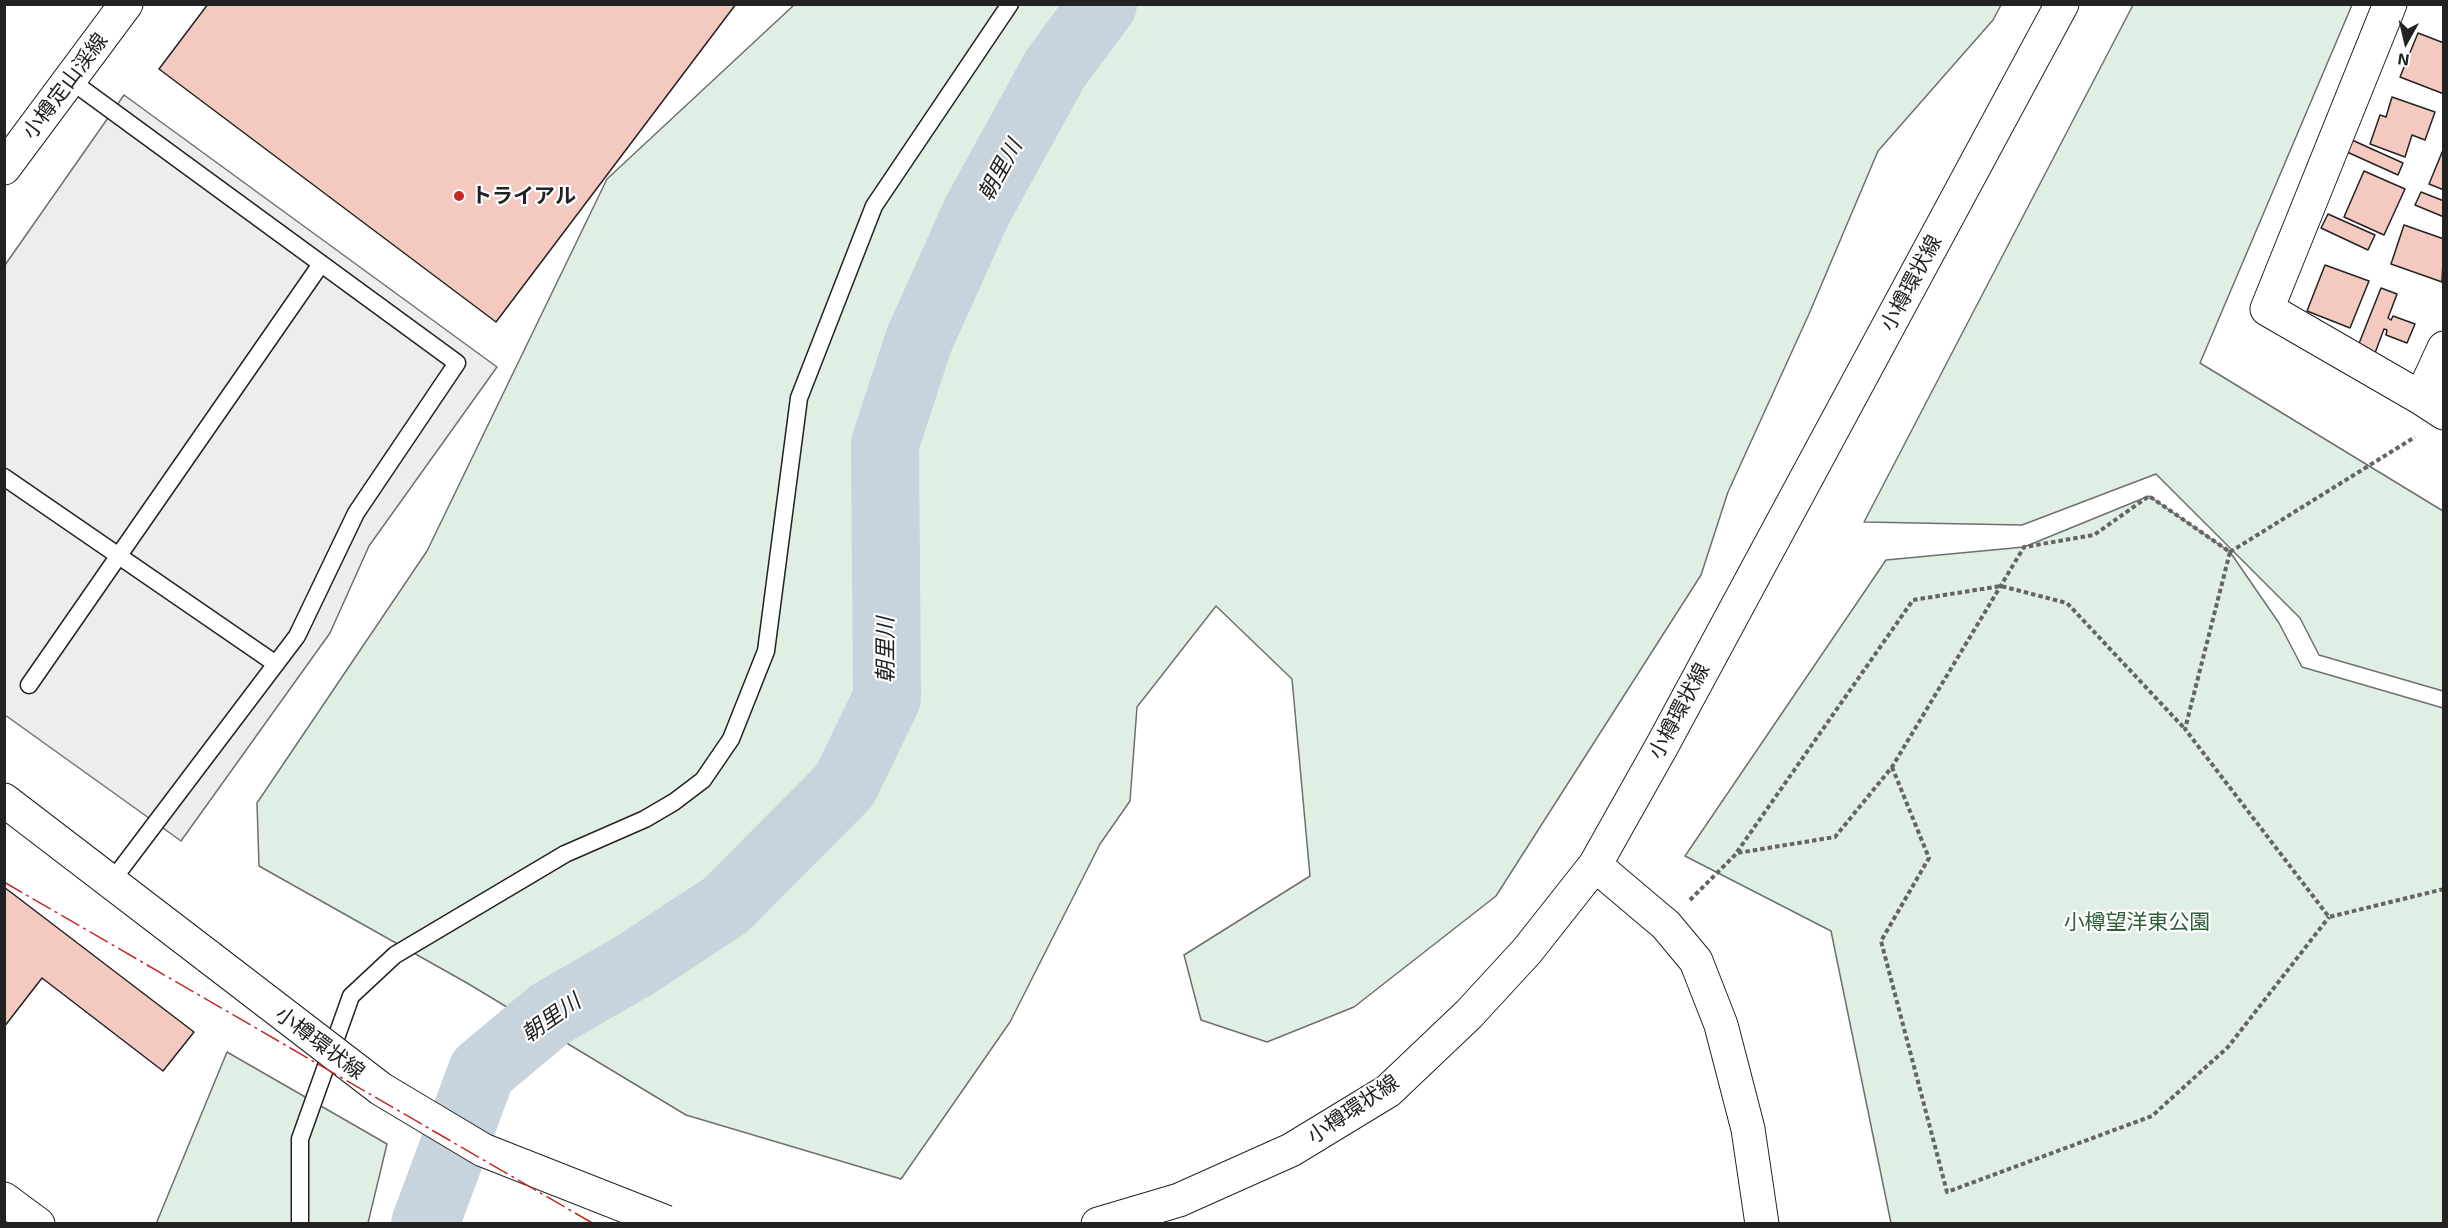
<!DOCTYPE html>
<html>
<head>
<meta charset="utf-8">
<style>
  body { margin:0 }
  #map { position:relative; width:2448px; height:1228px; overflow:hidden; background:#fff; font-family:"Exo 2",sans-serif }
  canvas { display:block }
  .frame { position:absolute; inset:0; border:6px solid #222; pointer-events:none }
  .north { position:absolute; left:2376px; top:12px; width:60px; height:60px; -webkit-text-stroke:4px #fff; paint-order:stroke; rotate:188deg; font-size:16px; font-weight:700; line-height:24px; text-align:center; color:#222 }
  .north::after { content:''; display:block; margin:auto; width:21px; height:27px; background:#222; clip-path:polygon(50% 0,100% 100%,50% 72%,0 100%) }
</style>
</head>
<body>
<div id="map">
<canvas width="2448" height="1228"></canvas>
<div class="frame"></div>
<div class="north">N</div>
</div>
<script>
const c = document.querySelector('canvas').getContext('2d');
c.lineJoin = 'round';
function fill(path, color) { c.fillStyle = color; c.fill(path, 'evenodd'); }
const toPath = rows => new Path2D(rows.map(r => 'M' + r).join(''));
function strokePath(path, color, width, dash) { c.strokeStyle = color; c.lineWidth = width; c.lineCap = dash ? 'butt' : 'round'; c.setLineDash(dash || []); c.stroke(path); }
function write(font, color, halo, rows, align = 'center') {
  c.font = font + ' "Exo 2","Noto Sans JP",sans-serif'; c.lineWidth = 4.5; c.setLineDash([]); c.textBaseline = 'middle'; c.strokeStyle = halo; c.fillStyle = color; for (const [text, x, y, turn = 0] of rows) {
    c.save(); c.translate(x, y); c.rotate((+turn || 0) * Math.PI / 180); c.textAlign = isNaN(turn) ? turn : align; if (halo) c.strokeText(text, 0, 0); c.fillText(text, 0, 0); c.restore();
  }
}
const green = toPath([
  [794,5,2001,5,1993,20,1878,151,1809,314,1728,492,1701,575,1496,896,1354,1007,1267,1042,1201,1020,1184,955,1310,876,1292,679,1216,606,1137,707,1130,801,1100,844,1010,1022,901,1179,686,1115,467,983,259,866,257,803,427,551,607,179,794,5],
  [2133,5,2352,5,2200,363,2443,511,2443,691,2319,655,2300,618,2156,474,2022,525,1864,522,2133,5],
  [2149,496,2230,552,2279,623,2302,667,2443,708,2443,1223,1891,1223,1831,931,1685,856,1886,560,2024,547,2149,496],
  [227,1052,387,1144,368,1223,156,1224,227,1052]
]);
fill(green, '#e0efe3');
strokePath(green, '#6f6f6f', 1.5);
const parking = toPath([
  [124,95,497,367,369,546,330,633,181,841,5,715,5,265,124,95]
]);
fill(parking, '#ededed');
strokePath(parking, '#6f6f6f', 1.5);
strokePath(toPath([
  [425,1224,482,1071,550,1014,635,965,726,905,845,785,887,698,885,444,919,340,977,211,1055,69,1103,4]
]), '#c7d3dd', 68);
const building = toPath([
  [208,4,736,4,496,322,159,69,208,4],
  [2418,33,2444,43,2444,94,2400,77,2418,33],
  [2392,97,2435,112,2425,140,2412,135,2405,157,2370,144,2380,115,2386,117,2392,97],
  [2352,140,2403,163,2398,175,2347,152,2352,140],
  [2443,150,2444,151,2444,190,2429,184,2443,150],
  [2364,171,2405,189,2384,235,2344,217,2364,171],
  [2421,192,2444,201,2444,217,2415,205,2421,192],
  [2328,214,2375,235,2368,250,2321,228,2328,214],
  [2404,225,2444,239,2442,282,2391,264,2404,225],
  [2325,265,2369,281,2350,328,2307,311,2325,265],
  [2381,288,2397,294,2388,318,2391,320,2393,316,2415,324,2407,343,2386,335,2387,330,2384,329,2375,353,2358,346,2381,288],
  [4,887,194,1032,163,1071,42,978,4,1027,4,887]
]);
fill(building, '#f3c9c0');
strokePath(building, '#222', 1.5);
const lane = toPath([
  [70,80,457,363,356,513,297,636,111,882],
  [4,477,276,664],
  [29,685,321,264],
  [300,1224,300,1139,351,996,395,955,565,854,645,819,674,802,703,780,731,739,766,651,799,398,874,206,1010,4]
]);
const street = toPath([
  [2390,4,2267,309,2421,398,2444,413],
  [2421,398,2444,348],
  [4,1199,38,1224]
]);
const secondary = toPath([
  [4,800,209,957],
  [1595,865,1666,925,1696,961,1721,1025,1748,1129,1762,1224],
  [1098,1224,1179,1200,1291,1150,1388,1091,1469,1014,1527,951,1595,865,1663,744,2062,4]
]);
const primary = toPath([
  [4,168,126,4]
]);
strokePath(lane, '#222', 19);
strokePath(street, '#222', 35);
strokePath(secondary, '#222', 35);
strokePath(primary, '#222', 35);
strokePath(toPath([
  [2230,552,2415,437],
  [1892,767,1929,858,1881,941,1947,1192,2152,1116,2228,1047,2329,917],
  [1737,852,1913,600,2001,586,2067,603,2185,729],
  [1690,900,1737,853,1835,837,1892,767,2024,547,2094,535,2149,496,2230,552,2185,729,2329,917,2444,889]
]), '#646464', 4, [4.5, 3]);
strokePath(lane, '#fff', 16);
strokePath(street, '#fff', 33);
strokePath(secondary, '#fff', 33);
strokePath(primary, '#fff', 33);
const secondaryBridge = toPath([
  [209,957,381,1089,483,1150,666,1222]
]);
strokePath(secondaryBridge, '#222', 35, []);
strokePath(secondaryBridge, '#fff', 33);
strokePath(toPath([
  [4,882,594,1224]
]), '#c62828', 1.5, [21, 4.5, 3, 4.5]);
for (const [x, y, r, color] of [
  [459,196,6,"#c62828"]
]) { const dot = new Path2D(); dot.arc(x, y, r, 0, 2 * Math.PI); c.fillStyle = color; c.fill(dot); strokePath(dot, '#fff', 2); }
write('21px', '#222', '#fff', [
  ["小樽定山渓線",65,86,-53],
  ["小樽環状線",1911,283,-62],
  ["小樽環状線",1679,711,-62],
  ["小樽環状線",320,1043,37],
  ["小樽環状線",1353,1109,-34]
]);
write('bold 21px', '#222', '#fff', [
  ["トライアル",471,196]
], 'left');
write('21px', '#2f5e38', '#fff', [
  ["小樽望洋東公園",2137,922]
]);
write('italic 22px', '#222', '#fff', [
  ["朝里川",1000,170,-61],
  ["朝里川",886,650,-90],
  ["朝里川",551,1018,-35]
]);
</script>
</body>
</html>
